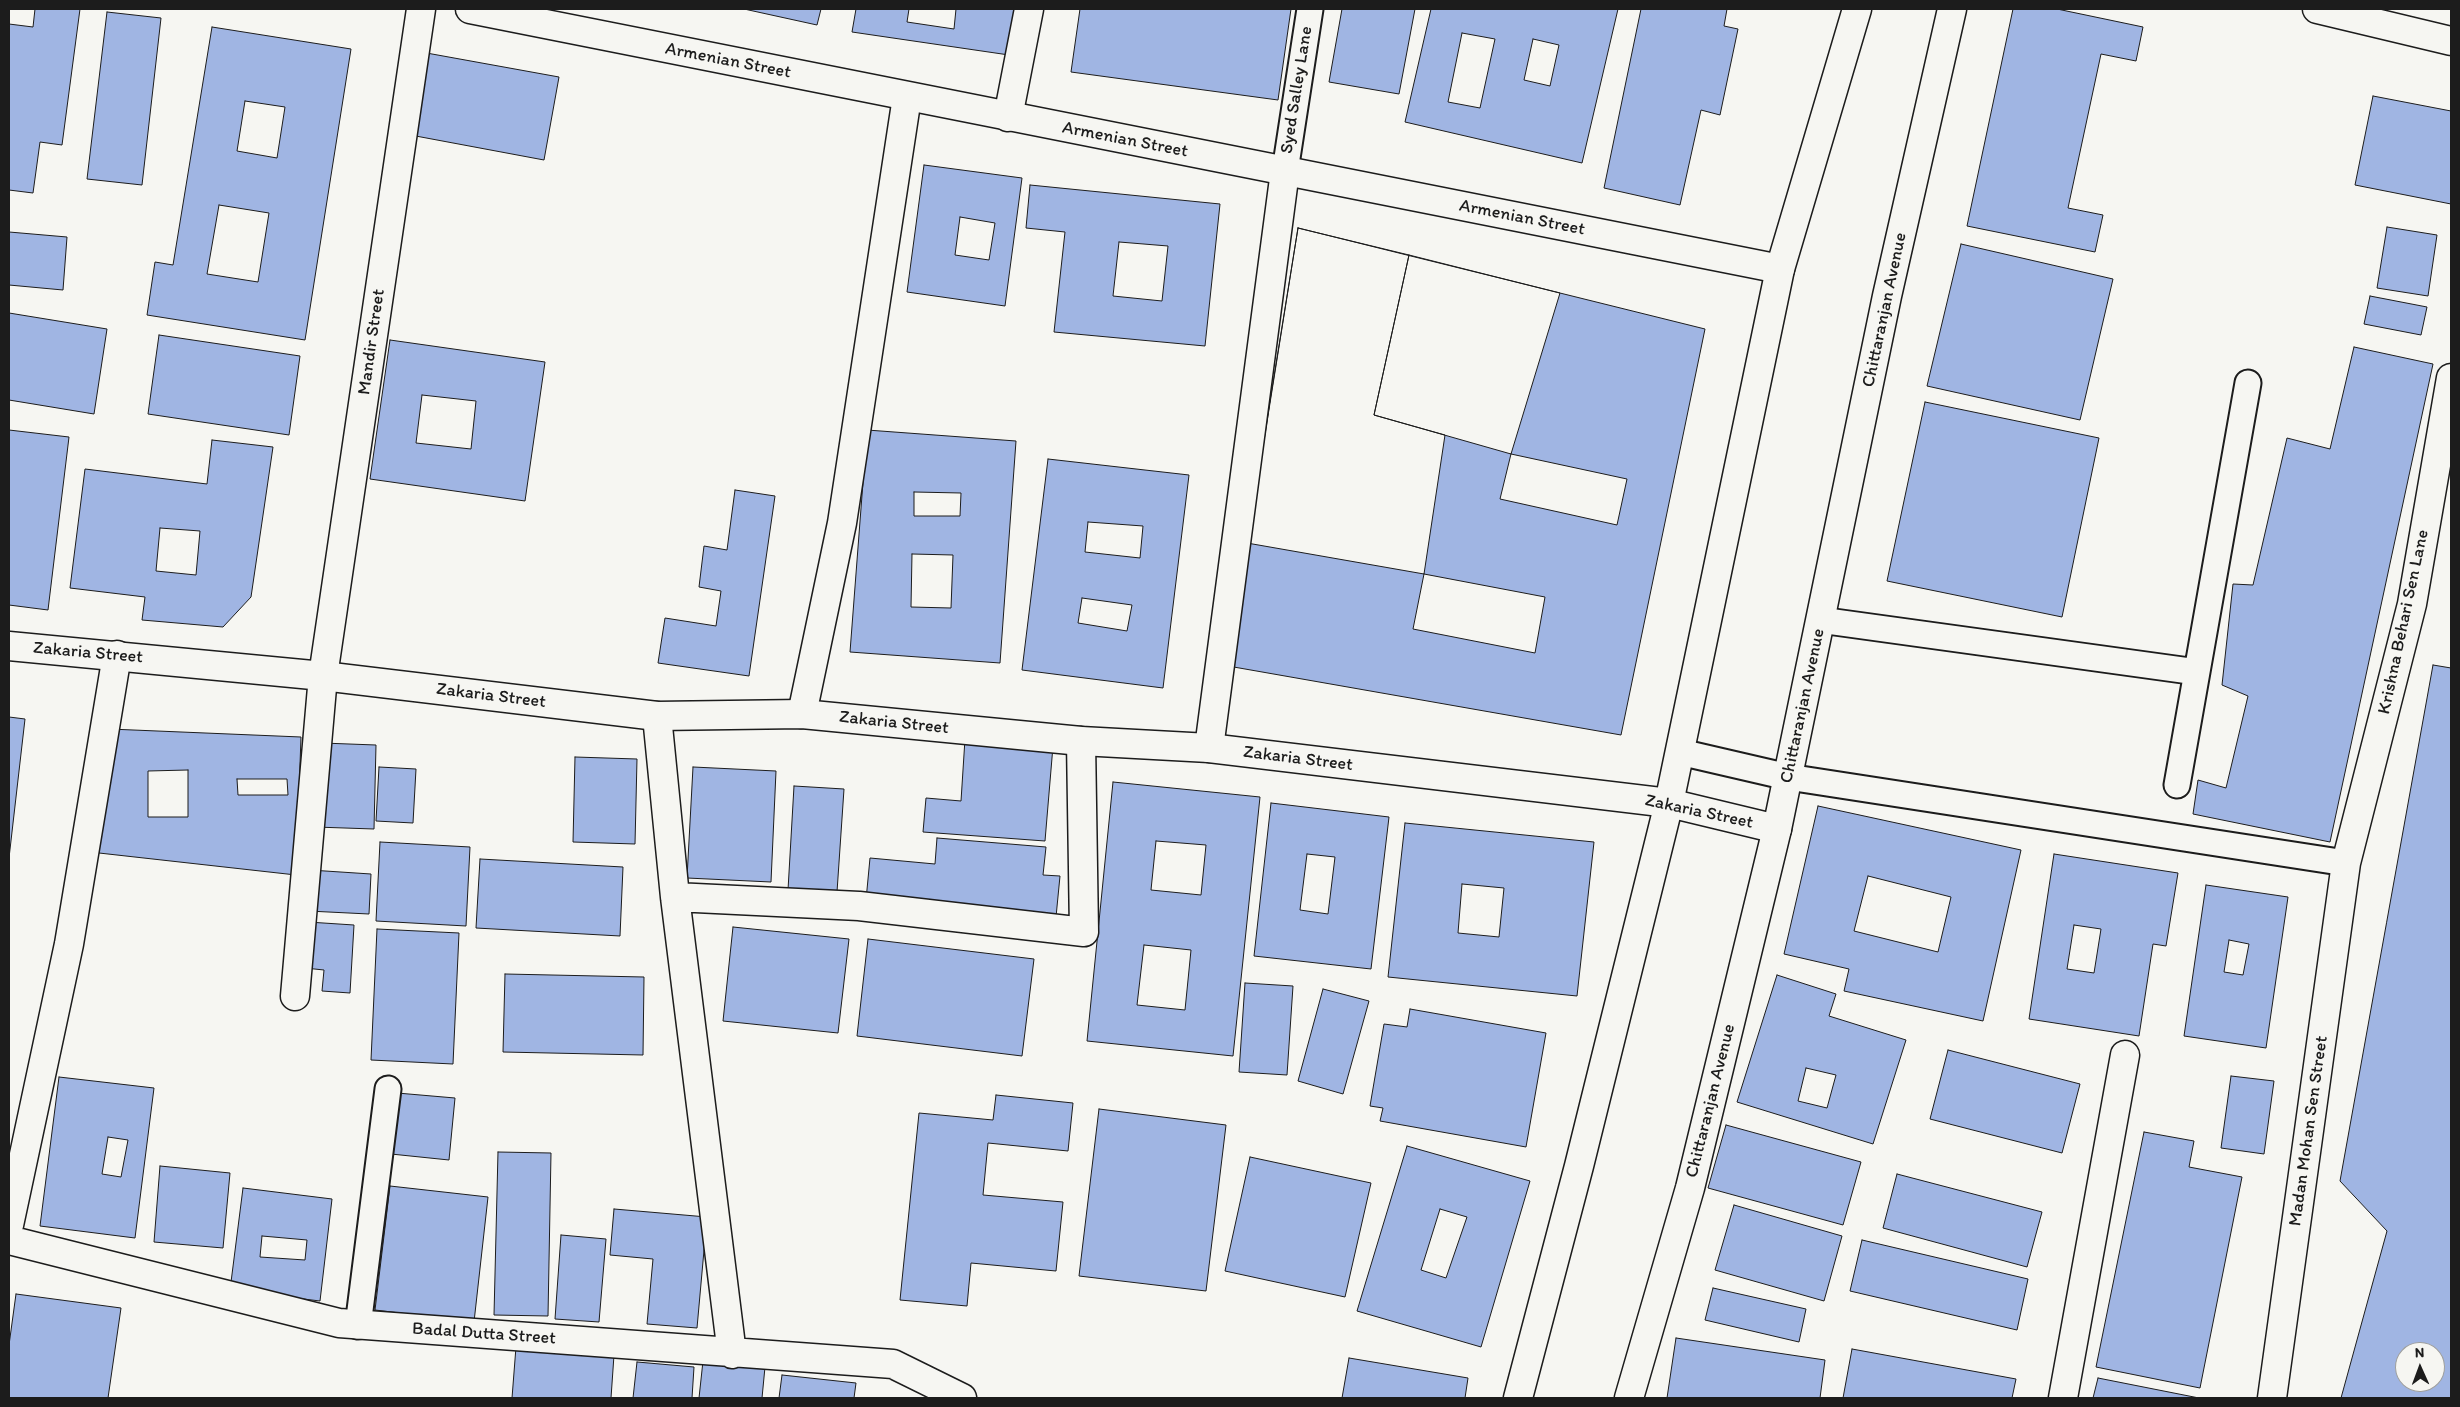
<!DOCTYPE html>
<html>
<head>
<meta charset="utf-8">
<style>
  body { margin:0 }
  #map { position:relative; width:2460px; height:1407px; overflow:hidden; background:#f6f6f2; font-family:Itim,sans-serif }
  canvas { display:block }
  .frame { position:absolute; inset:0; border:10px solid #1c1c1c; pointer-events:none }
  .north { position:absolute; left:2395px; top:1342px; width:50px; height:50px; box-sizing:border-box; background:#f6f6f2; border:1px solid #9f9f9c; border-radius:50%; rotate:358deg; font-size:14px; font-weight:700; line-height:20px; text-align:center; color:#1c1c1c }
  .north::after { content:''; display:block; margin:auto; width:18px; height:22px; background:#1c1c1c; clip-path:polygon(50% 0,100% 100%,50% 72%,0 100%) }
</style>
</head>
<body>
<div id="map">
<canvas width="2460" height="1407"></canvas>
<div class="frame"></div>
<div class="north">N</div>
</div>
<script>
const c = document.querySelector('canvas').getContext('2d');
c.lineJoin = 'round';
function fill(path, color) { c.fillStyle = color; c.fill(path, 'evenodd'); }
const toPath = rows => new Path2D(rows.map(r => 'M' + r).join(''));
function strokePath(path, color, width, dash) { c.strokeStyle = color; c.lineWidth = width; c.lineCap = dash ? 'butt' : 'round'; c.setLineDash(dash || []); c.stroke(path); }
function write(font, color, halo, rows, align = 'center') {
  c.font = font + ' Itim,sans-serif'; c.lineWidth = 4; c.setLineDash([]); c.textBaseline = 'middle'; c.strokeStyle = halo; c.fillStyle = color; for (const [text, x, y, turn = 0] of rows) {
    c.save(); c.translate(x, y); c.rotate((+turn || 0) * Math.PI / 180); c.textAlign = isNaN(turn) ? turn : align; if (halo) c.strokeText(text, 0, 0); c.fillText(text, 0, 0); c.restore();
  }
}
const building = toPath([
  [35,9,80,9,62,145,40,142,33,193,9,190,9,24,33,27,35,9],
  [744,9,821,9,817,25,744,9],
  [856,9,909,9,907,22,954,29,956,9,1016,9,1009,55,852,32,856,9],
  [1080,9,1291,9,1278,100,1071,72,1080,9],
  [1342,9,1415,9,1399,94,1329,82,1342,9],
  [1431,9,1618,9,1582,163,1405,122,1431,9],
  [1462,33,1495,39,1480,108,1448,102,1462,33],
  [1533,39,1559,45,1550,86,1524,80,1533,39],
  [1641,9,1727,9,1724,26,1738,29,1720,115,1701,110,1680,205,1604,188,1641,9],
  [2013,9,2057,9,2143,27,2136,61,2101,54,2068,208,2103,215,2095,252,1967,226,2013,9],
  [107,12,161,18,142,185,87,179,107,12],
  [212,27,351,49,305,340,147,315,155,262,173,265,212,27],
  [245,101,285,107,277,158,237,151,245,101],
  [219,205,269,213,258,282,207,274,219,205],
  [421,52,559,77,544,160,405,134,421,52],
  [2373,96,2451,111,2451,204,2355,185,2373,96],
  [924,165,1022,178,1005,306,907,292,924,165],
  [960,217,995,223,989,260,955,255,960,217],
  [1030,185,1220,204,1205,346,1054,332,1065,232,1026,228,1030,185],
  [1119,242,1168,246,1162,301,1113,296,1119,242],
  [2387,227,2437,235,2428,296,2377,288,2387,227],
  [1298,228,1705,329,1621,735,1228,666,1298,228],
  [1511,454,1627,479,1617,525,1500,499,1511,454],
  [1424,574,1545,597,1535,653,1413,629,1424,574],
  [1298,228,1409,255,1374,415,1445,435,1424,574,1247,543,1298,228],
  [9,232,67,237,63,290,9,285,9,232],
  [1961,244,2113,279,2080,420,1927,386,1961,244],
  [1409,255,1560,293,1511,454,1374,415,1409,255],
  [2370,296,2427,307,2421,335,2364,324,2370,296],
  [9,313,107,329,94,414,9,400,9,313],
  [159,335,300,356,289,435,148,414,159,335],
  [390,340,545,362,525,501,370,479,390,340],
  [422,395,476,401,471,449,416,443,422,395],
  [2354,347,2433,364,2330,842,2193,814,2198,780,2226,788,2248,696,2222,685,2233,584,2253,585,2287,438,2330,449,2354,347],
  [1925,402,2099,438,2062,617,1887,581,1925,402],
  [9,430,69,437,48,610,9,605,9,430],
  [867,430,1016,441,1000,663,850,652,867,430],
  [914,492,961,493,960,516,914,516,914,492],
  [912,554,953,555,951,608,911,607,912,554],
  [212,440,273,447,251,597,223,627,142,620,145,597,70,588,85,469,207,484,212,440],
  [160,528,200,531,196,575,156,571,160,528],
  [1048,459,1189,475,1163,688,1022,670,1048,459],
  [1088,522,1143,526,1140,558,1085,552,1088,522],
  [1082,598,1132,605,1127,631,1078,623,1082,598],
  [735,490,775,496,749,676,658,663,665,618,716,626,721,591,699,587,704,546,727,550,735,490],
  [2433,665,2451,668,2451,1398,2341,1398,2387,1231,2340,1181,2433,665],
  [2405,1352,2435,1352,2435,1382,2405,1382,2405,1352],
  [9,717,25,719,9,858,9,717],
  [109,729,301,737,296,875,99,853,109,729],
  [188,770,188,817,148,817,148,771,188,770],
  [237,779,287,779,288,795,238,795,237,779],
  [965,739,1053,746,1045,841,923,832,926,798,961,801,965,739],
  [322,743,376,745,374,829,315,827,322,743],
  [575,757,637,759,635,844,573,842,575,757],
  [379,767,416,769,413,823,376,821,379,767],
  [693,767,776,771,771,882,687,878,693,767],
  [1113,782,1260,797,1233,1056,1087,1041,1113,782],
  [1156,841,1206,845,1201,895,1151,890,1156,841],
  [1144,945,1191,950,1185,1010,1137,1005,1144,945],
  [794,786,844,789,837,892,788,890,794,786],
  [1271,803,1389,817,1371,969,1254,956,1271,803],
  [1307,854,1335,857,1328,914,1300,910,1307,854],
  [1818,806,2021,850,1983,1021,1844,991,1849,969,1784,954,1818,806],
  [1868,876,1951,897,1938,952,1854,931,1868,876],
  [1405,823,1594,842,1577,996,1388,977,1405,823],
  [1462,884,1504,888,1499,937,1458,933,1462,884],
  [937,838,1046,847,1043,875,1060,876,1056,917,866,900,870,858,935,864,937,838],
  [380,842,470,847,466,926,376,921,380,842],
  [2054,854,2178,873,2166,946,2153,944,2139,1036,2029,1019,2054,854],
  [2074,925,2101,929,2094,973,2067,969,2074,925],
  [480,859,623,867,620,936,476,928,480,859],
  [310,870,371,874,369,914,308,911,310,870],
  [2206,885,2288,897,2266,1048,2184,1036,2206,885],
  [2229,940,2249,944,2243,975,2224,972,2229,940],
  [308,922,354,925,350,993,322,991,324,970,305,968,308,922],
  [733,927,849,939,838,1033,723,1021,733,927],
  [377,929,459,933,453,1064,371,1060,377,929],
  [868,939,1034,959,1022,1056,857,1036,868,939],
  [505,974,644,977,643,1055,503,1052,505,974],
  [1777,975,1836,994,1829,1016,1906,1040,1873,1144,1737,1102,1777,975],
  [1806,1068,1836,1075,1827,1108,1798,1101,1806,1068],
  [1245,983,1293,986,1287,1075,1239,1072,1245,983],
  [1323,989,1369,1001,1343,1094,1298,1081,1323,989],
  [1410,1009,1546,1033,1526,1147,1380,1121,1383,1108,1370,1106,1384,1024,1407,1027,1410,1009],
  [1948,1050,2080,1084,2062,1153,1930,1119,1948,1050],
  [2231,1076,2274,1081,2264,1154,2221,1148,2231,1076],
  [59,1077,154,1088,135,1238,40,1226,59,1077],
  [108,1137,128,1140,121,1177,102,1174,108,1137],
  [397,1093,455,1098,449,1160,391,1154,397,1093],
  [996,1095,1073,1103,1068,1151,988,1143,983,1195,1063,1202,1056,1271,971,1263,967,1306,900,1300,919,1113,993,1120,996,1095],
  [1099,1109,1226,1125,1206,1291,1079,1276,1099,1109],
  [1726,1125,1861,1162,1843,1225,1708,1188,1726,1125],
  [2144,1132,2194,1141,2189,1167,2242,1177,2200,1388,2096,1367,2144,1132],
  [1407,1146,1530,1181,1481,1347,1357,1311,1407,1146],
  [1440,1209,1467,1217,1446,1278,1421,1270,1440,1209],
  [498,1152,551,1153,548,1316,494,1315,498,1152],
  [1250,1157,1371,1183,1345,1297,1225,1271,1250,1157],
  [160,1166,230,1173,223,1248,154,1242,160,1166],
  [1897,1174,2042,1212,2027,1267,1883,1228,1897,1174],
  [390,1186,488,1197,474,1322,375,1310,390,1186],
  [243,1188,332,1199,320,1301,230,1290,243,1188],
  [262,1236,307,1240,305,1260,260,1257,262,1236],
  [1734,1205,1842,1236,1824,1301,1715,1270,1734,1205],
  [614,1209,707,1217,697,1328,647,1324,653,1259,610,1255,614,1209],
  [561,1235,606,1239,599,1322,555,1319,561,1235],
  [1862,1240,2028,1279,2017,1330,1850,1291,1862,1240],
  [1713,1288,1806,1309,1799,1342,1705,1320,1713,1288],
  [16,1294,121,1308,108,1398,9,1398,9,1345,16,1294],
  [1676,1338,1825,1360,1820,1398,1667,1398,1676,1338],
  [516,1347,614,1355,611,1398,512,1398,516,1347],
  [1852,1349,2016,1379,2012,1398,1843,1398,1852,1349],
  [1349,1358,1468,1378,1465,1398,1342,1398,1349,1358],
  [703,1361,765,1367,762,1398,699,1398,703,1361],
  [637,1362,694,1367,692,1398,633,1398,637,1362],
  [782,1375,856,1383,854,1398,779,1398,782,1375],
  [2098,1378,2199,1398,2093,1398,2098,1378]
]);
fill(building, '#a0b5e3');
strokePath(building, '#1c1c1c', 1);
const lane = toPath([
  [1285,171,1310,9],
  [1820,620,2197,672],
  [1680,752,1788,777,2346,863],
  [2177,785,2248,383],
  [358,1326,388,1089]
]);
const street = toPath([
  [2317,9,2451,41],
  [1008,117,1029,9],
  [802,714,842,523,907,97],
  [657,716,675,897,732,1354],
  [1209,748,1285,171],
  [675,897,859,906,1084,932,1081,741],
  [295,996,323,676,421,9],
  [9,1225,69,944,117,655],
  [9,1240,339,1323,893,1364,962,1398],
  [2063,1398,2125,1055],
  [2272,1398,2346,863,2412,604,2451,378]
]);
const secondary = toPath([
  [470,9,1780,269],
  [9,646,323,676,657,716,802,714,1081,741,1209,748,1669,803,1777,829]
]);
const primary = toPath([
  [1518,1398,1579,1166,1669,803,1780,269,1857,9],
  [1629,1398,1690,1188,1777,829,1887,296,1952,9]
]);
strokePath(lane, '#1c1c1c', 29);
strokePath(street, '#1c1c1c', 31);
strokePath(secondary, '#1c1c1c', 31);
strokePath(primary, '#1c1c1c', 31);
strokePath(lane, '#f6f6f2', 25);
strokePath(street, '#f6f6f2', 28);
strokePath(secondary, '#f6f6f2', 28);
strokePath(primary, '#f6f6f2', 28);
write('18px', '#1c1c1c', '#f6f6f2', [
  ["Armenian Street",728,61,11],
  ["Syed Salley Lane",1297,90,-81],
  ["Armenian Street",1125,140,11],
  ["Armenian Street",1522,218,11],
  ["Chittaranjan Avenue",1885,310,-78],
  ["Mandir Street",372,342,-82],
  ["Krishna Behari Sen Lane",2404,622,-78],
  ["Zakaria Street",88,653,5],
  ["Zakaria Street",491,696,7],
  ["Chittaranjan Avenue",1803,706,-78],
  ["Zakaria Street",894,723,6],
  ["Zakaria Street",1298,759,7],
  ["Zakaria Street",1699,812,12],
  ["Chittaranjan Avenue",1711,1101,-76],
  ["Madan Mohan Sen Street",2309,1131,-82],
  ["Badal Dutta Street",484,1334,4]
]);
</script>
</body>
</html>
